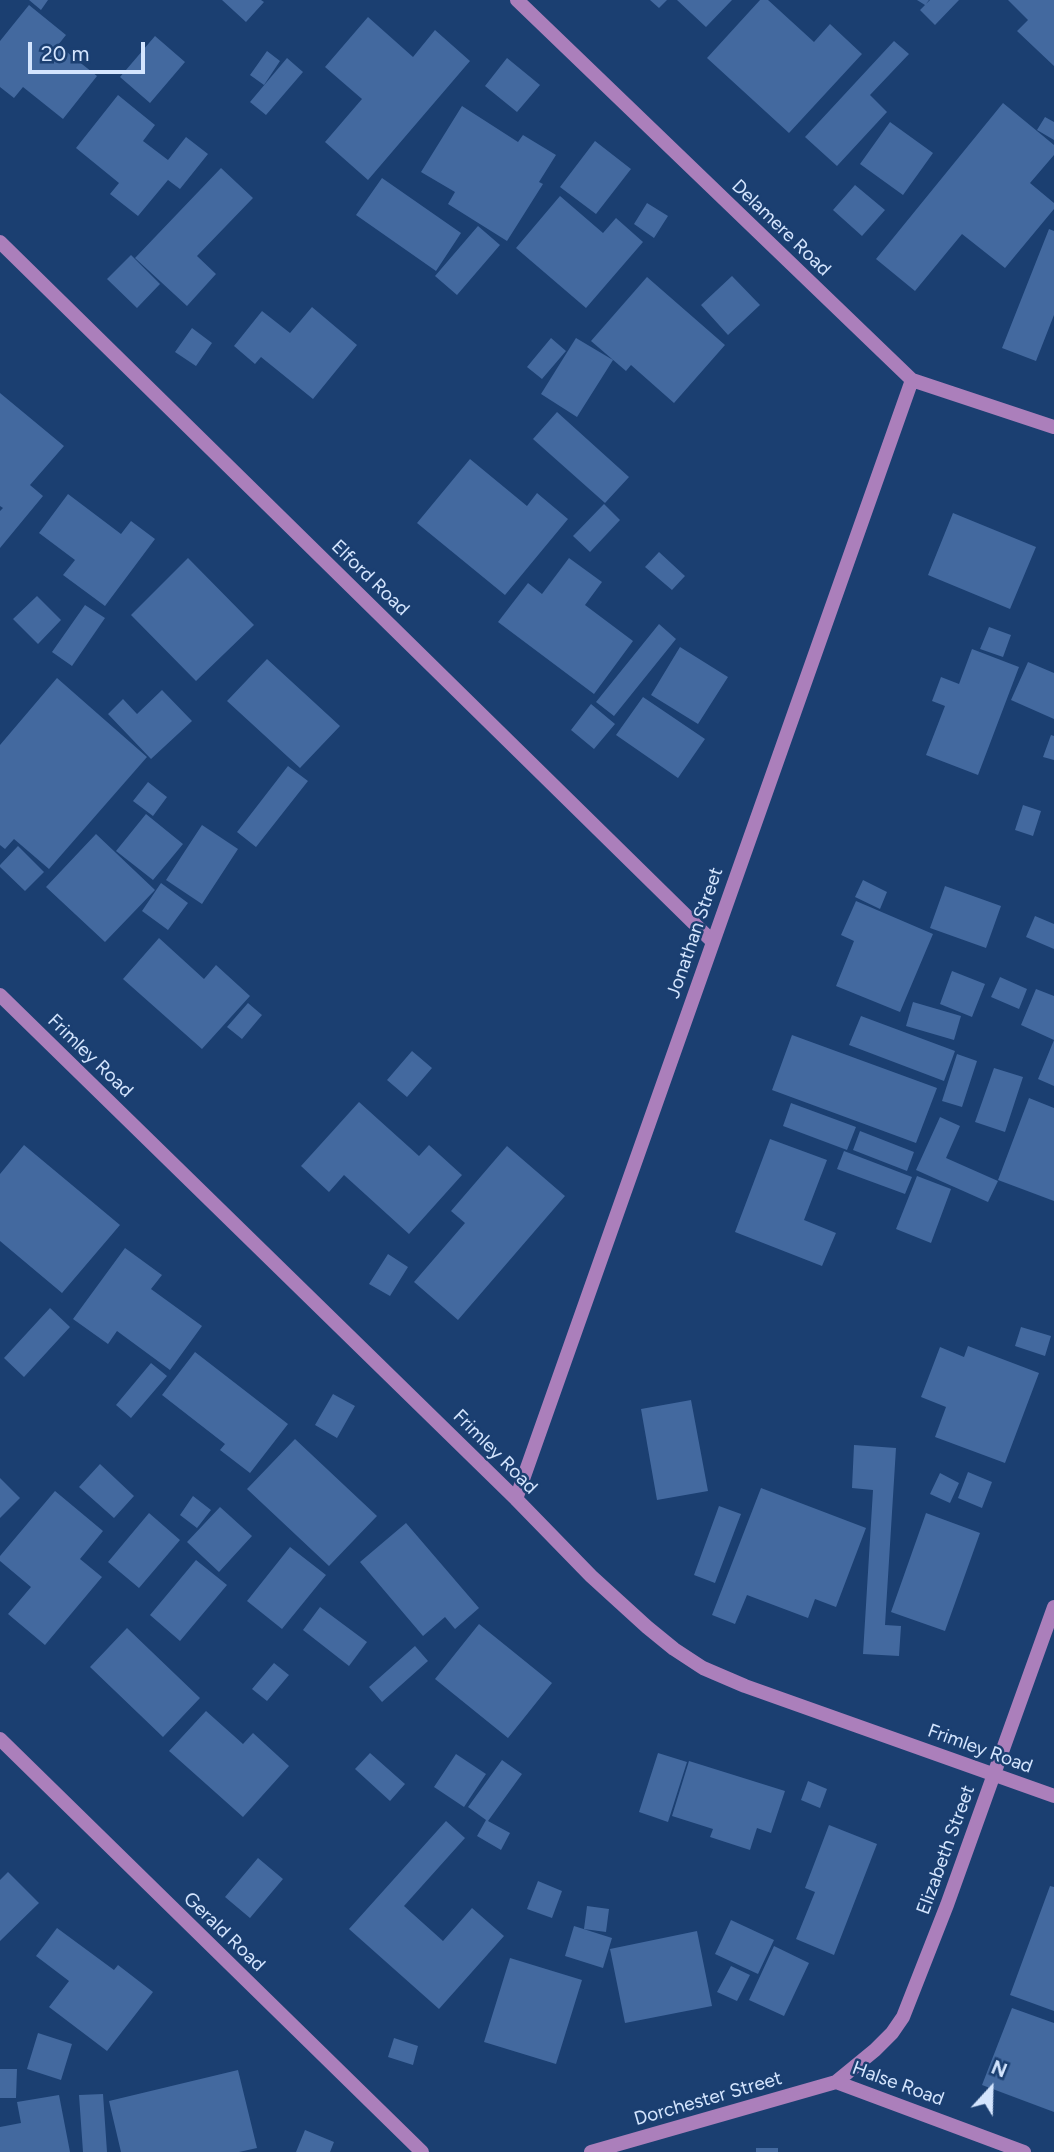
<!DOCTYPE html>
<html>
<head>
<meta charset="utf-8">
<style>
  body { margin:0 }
  #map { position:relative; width:1054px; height:2152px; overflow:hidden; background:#1b3f71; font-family:Figtree,sans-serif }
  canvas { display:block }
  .north { position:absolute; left:956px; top:2054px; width:70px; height:70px; -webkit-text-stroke:5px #1b3f71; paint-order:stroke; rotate:22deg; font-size:19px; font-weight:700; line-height:28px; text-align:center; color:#d4e5fe }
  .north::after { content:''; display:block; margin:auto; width:24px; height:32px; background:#d4e5fe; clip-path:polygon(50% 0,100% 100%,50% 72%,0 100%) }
  .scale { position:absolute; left:28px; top:42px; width:117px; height:32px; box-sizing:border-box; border:4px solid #d4e5fe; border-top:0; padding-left:9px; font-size:21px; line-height:24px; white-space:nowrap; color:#d4e5fe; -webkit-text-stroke:5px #1b3f71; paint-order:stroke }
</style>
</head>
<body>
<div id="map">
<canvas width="1054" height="2152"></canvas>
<div class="north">N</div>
<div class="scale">20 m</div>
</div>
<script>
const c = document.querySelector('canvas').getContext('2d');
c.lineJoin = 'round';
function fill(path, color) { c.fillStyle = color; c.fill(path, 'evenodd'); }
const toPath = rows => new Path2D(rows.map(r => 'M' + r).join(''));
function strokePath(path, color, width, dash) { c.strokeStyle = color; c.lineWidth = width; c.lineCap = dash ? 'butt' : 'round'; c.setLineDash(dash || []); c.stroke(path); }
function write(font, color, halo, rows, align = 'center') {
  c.font = font + ' Figtree,sans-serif'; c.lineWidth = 5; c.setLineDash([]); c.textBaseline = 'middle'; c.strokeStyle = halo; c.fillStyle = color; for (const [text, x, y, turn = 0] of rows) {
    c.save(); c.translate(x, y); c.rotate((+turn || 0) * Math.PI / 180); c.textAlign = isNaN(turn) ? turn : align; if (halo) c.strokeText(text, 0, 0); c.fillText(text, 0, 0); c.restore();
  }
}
fill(toPath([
  [29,0,48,0,41,10],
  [222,0,261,0,264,2,246,22],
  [650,0,667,0,659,8],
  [677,0,732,0,706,27],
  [760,0,768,0,814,42,830,24,862,54,789,133,707,58],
  [917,0,929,0,926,4,930,0,959,0,935,25,920,10,925,5],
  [1008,0,1054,0,1054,66,1017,31,1028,20],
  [29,5,66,35,58,45,97,76,63,119,23,87,14,98,0,87,0,41],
  [368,17,413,57,435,30,470,61,368,180,325,142,362,99,325,67],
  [155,36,185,62,150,103,120,77],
  [894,41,909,54,870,95,887,112,837,166,805,137],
  [267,51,280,61,264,85,250,75],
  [287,58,303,72,266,115,250,102],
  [507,58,540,85,517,112,485,86],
  [118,95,155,125,143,141,168,160,186,137,208,154,180,189,168,180,138,216,110,194,119,183,76,148],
  [1003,103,1054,145,1054,155,1030,183,1054,203,1054,209,1005,268,962,234,915,291,876,259],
  [462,106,518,142,523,135,556,155,539,182,543,184,507,241,448,204,455,192,421,172],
  [1045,117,1054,122,1054,140,1037,130],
  [890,122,933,153,903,195,860,164],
  [595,141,631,169,596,214,560,187],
  [221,168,253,198,197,256,216,274,187,306,135,258],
  [382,178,461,233,436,271,356,215],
  [855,185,885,210,862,236,833,210],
  [560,196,603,233,616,218,643,242,586,308,516,248],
  [647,203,668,216,654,238,634,224],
  [478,226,500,245,457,295,435,276],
  [1049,229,1054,231,1054,315,1036,361,1002,348],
  [131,255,160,284,137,308,107,279],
  [732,276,760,305,728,335,701,305],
  [647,277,725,345,674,403,631,365,626,371,591,341],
  [312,307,357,345,313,399,261,357,255,364,234,346,262,311,290,333],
  [192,328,212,343,196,366,175,352],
  [551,338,566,351,542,379,527,367],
  [576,338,613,360,577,417,541,394],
  [0,393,64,446,30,485,43,496,0,548,0,511,3,508,0,506],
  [557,412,629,477,605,503,533,439],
  [470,459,527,506,537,493,568,519,505,595,417,523],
  [68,494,121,534,131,521,155,539,105,606,63,575,75,560,39,533],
  [604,504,620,520,590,552,573,536],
  [953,513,1036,547,1010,609,928,575],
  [659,552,685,576,672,590,645,567],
  [188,558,254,625,196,681,131,615],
  [569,558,602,582,585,605,633,641,594,694,498,622,528,583,542,594],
  [37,596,61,620,38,644,13,619],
  [85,605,105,618,72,666,52,652],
  [659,624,676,639,614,716,596,702],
  [989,627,1011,635,1003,657,980,649],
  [680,647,728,677,698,724,651,695],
  [972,649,1019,667,978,775,926,755,945,706,932,701,941,677,959,684],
  [267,659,340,726,300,768,227,701],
  [1028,662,1054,673,1054,719,1011,700],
  [57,678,147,757,49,869,14,839,5,849,0,845,0,745],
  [162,690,192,721,151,759,108,714,123,699,137,714],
  [643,697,705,739,678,778,616,735],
  [591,704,615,724,594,749,571,730],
  [1051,735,1054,736,1054,760,1043,757],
  [288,766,308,781,256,847,237,832],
  [148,782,167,797,153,816,133,801],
  [1023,805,1041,811,1033,836,1015,830],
  [146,814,183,844,153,880,116,851],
  [202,825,238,849,202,904,166,880],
  [96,834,155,890,105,942,46,887],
  [18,846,44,872,25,891,0,867,0,865],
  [863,880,887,892,880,909,855,897],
  [161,883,188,903,168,930,142,911],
  [945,886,1001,906,986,948,930,928],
  [856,901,933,934,900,1012,836,986,854,941,841,935],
  [1035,916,1054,924,1054,949,1026,937],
  [159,938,204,979,216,965,250,996,202,1049,123,979],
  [952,971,985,984,972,1017,940,1004],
  [1000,977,1027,989,1019,1009,991,997],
  [1036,989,1054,996,1054,1040,1021,1025],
  [913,1002,961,1016,954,1040,906,1026],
  [248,1003,262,1015,242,1039,227,1027],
  [861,1016,955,1051,944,1081,849,1045],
  [792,1035,937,1088,916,1143,772,1090],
  [1054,1040,1054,1086,1038,1079],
  [412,1051,432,1068,407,1097,387,1080],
  [957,1054,977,1061,962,1107,942,1101],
  [994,1068,1023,1077,1005,1132,975,1122],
  [1029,1098,1054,1108,1054,1201,998,1180],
  [359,1102,419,1156,429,1145,462,1175,409,1234,344,1175,329,1192,301,1166],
  [791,1103,856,1127,847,1150,783,1126],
  [940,1117,960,1126,946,1158,998,1181,988,1202,916,1170],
  [860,1131,914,1152,907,1171,853,1150],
  [770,1139,827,1160,804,1220,836,1233,822,1266,735,1232],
  [24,1145,120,1225,62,1293,0,1241,0,1174],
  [507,1146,565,1196,458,1320,414,1282,465,1223,451,1211],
  [844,1151,912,1177,905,1194,837,1169],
  [917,1176,951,1189,931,1243,896,1229],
  [125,1248,162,1275,151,1289,202,1326,170,1370,117,1331,108,1344,73,1319],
  [388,1254,408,1267,390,1296,369,1284],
  [50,1308,70,1327,24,1377,4,1358],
  [1021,1327,1051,1336,1045,1356,1015,1346],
  [968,1346,1039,1373,1005,1463,935,1437,946,1407,921,1397,940,1347,964,1357],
  [195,1352,288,1424,250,1473,220,1450,225,1444,162,1395],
  [151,1363,167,1376,131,1418,116,1405],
  [333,1394,355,1406,337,1438,315,1425],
  [691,1400,708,1491,657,1500,641,1409],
  [295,1439,377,1516,329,1566,247,1489],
  [854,1445,896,1448,885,1625,901,1626,899,1656,863,1654,873,1490,852,1488],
  [100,1464,134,1496,114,1518,79,1487],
  [968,1472,992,1482,982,1508,958,1498],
  [940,1473,959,1483,950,1503,930,1494],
  [0,1478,20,1498,0,1518],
  [761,1488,866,1528,836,1607,815,1599,808,1618,747,1595,735,1624,712,1615],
  [55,1491,103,1531,80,1559,102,1577,45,1645,8,1614,31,1587,0,1561,0,1556],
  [193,1496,211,1510,197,1528,180,1515],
  [719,1506,741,1514,715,1583,694,1575],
  [220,1507,252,1536,219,1572,187,1542],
  [149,1513,180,1540,139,1588,108,1562],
  [926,1513,980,1533,945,1631,891,1612],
  [406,1523,479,1608,455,1629,445,1617,423,1636,360,1562],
  [290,1547,326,1575,282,1629,247,1601],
  [196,1560,227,1585,180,1641,150,1615],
  [320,1607,367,1642,349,1666,303,1630],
  [479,1624,552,1683,508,1738,435,1679],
  [127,1628,200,1698,163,1737,90,1667],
  [415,1646,428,1661,382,1702,369,1687],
  [274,1663,289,1675,267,1701,252,1689],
  [206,1711,243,1744,253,1733,289,1766,243,1817,169,1751],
  [370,1753,405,1784,390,1801,355,1769],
  [658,1753,687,1762,668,1822,639,1812],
  [456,1754,486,1774,464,1807,434,1787],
  [502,1760,522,1774,488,1821,510,1833,501,1850,477,1836,486,1820,468,1807],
  [689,1761,785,1791,771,1833,757,1828,750,1850,710,1837,713,1829,672,1816],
  [808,1781,827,1789,820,1808,801,1800],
  [446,1821,465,1838,404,1906,443,1941,472,1908,504,1936,439,2009,349,1929],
  [829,1825,877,1844,834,1955,796,1939,815,1892,805,1888],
  [258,1858,283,1879,250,1918,225,1897],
  [8,1872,39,1903,0,1941,0,1880],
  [538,1881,562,1891,552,1918,527,1909],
  [1050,1886,1054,1887,1054,2011,1010,1995],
  [587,1906,609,1909,606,1932,584,1929],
  [731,1920,774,1940,758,1974,715,1954],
  [574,1926,612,1938,603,1968,565,1956],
  [57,1928,114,1970,118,1965,153,1992,107,2051,49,2007,69,1981,36,1956],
  [697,1931,712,2006,625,2023,610,1949],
  [774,1946,809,1963,784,2016,749,2000],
  [510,1958,582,1980,556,2064,484,2042],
  [731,1966,750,1975,737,2001,717,1992],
  [1012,2008,1054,2023,1054,2112,982,2085],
  [38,2033,72,2044,61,2080,27,2069],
  [394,2038,418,2046,413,2065,388,2057],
  [0,2069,17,2069,16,2098,0,2098],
  [238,2070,257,2148,239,2152,121,2152,109,2101],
  [103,2094,107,2152,83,2152,79,2095],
  [59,2095,70,2152,0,2152,0,2127,21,2123,17,2102],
  [305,2130,334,2142,330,2152,296,2152],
  [756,2148,778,2148,778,2152,756,2152]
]), '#43699f');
strokePath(toPath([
  [517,0,912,380,1054,427],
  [0,242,713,942],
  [0,995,516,1499,591,1576,647,1627,674,1649,703,1668,745,1686,1054,1796],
  [516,1499,912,380],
  [0,1739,422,2152],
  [836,2082,1024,2152],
  [591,2152,836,2082,875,2050,892,2033,903,2017,947,1905,1054,1607]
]), '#ab7fbb', 14);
write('19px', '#d4e5fe', '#1b3f71', [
  ["Delamere Road",781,228,44],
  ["Elford Road",370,578,44],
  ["Jonathan Street",695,933,-71],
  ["Frimley Road",90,1056,44],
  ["Frimley Road",495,1452,45],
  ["Frimley Road",980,1749,20],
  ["Elizabeth Street",946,1850,-70],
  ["Gerald Road",224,1932,44],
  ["Halse Road",898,2084,20],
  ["Dorchester Street",708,2099,-16]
]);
</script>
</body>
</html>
